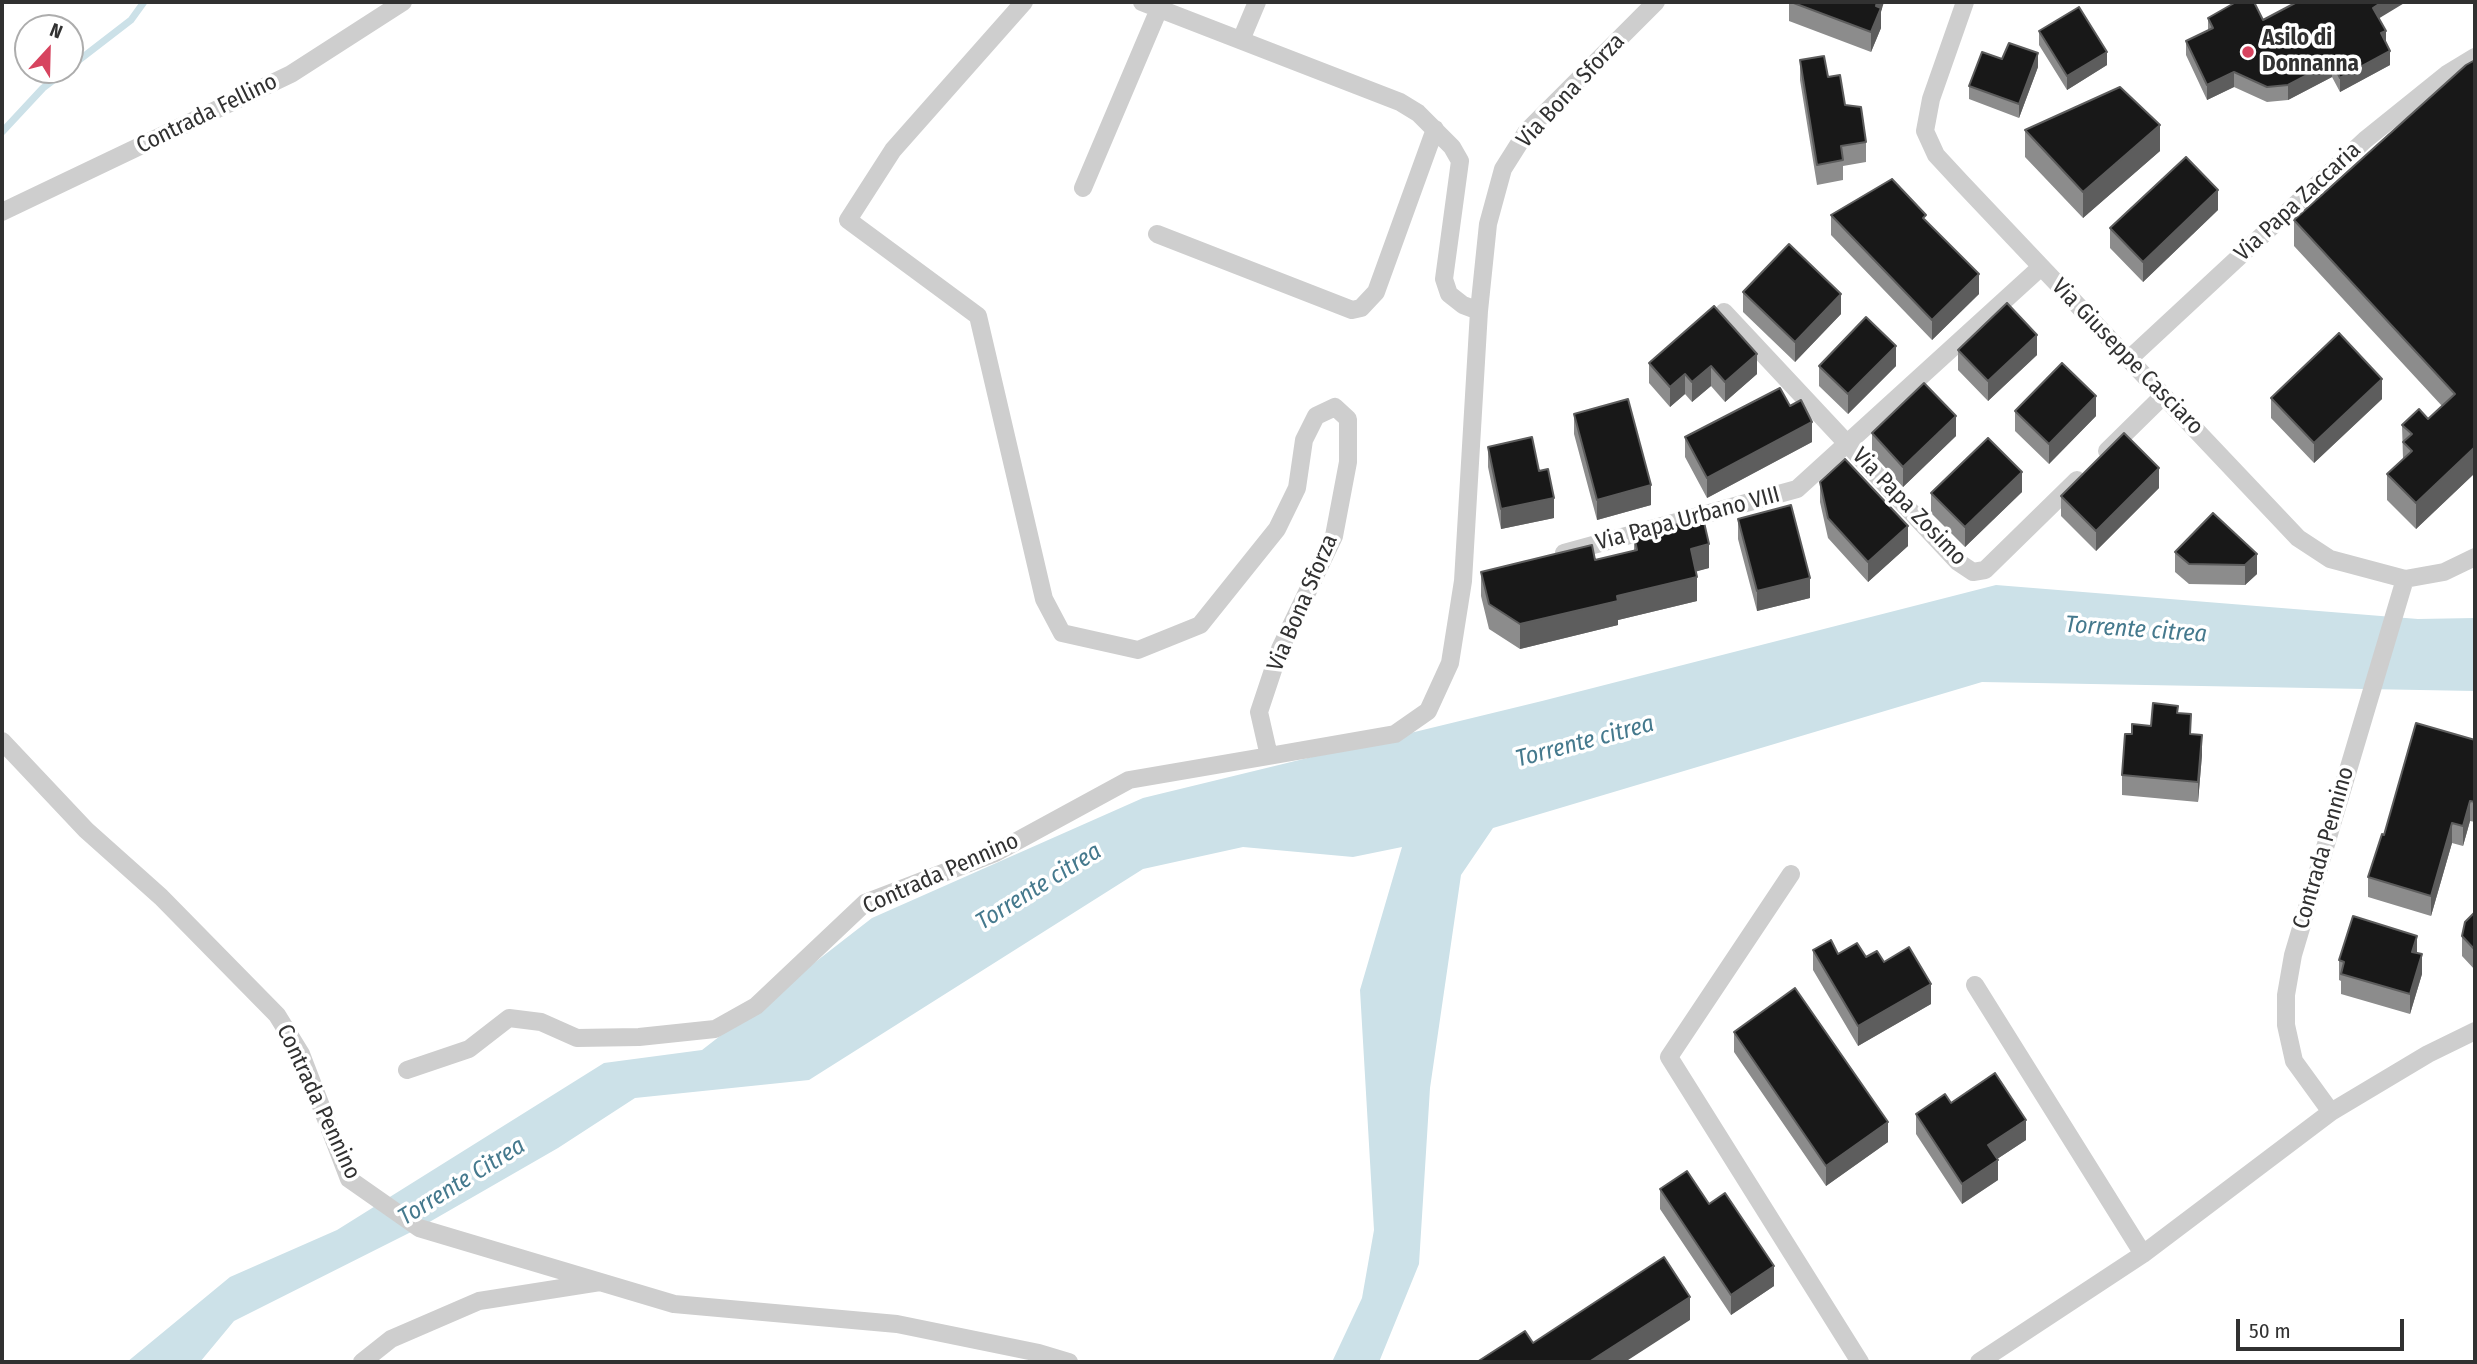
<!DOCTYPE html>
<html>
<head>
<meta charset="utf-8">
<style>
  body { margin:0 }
  #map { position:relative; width:2477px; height:1364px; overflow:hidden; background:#fff; font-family:"Fira Sans Condensed",sans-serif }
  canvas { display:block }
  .frame { position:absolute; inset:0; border:4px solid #313131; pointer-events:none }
  .north { position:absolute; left:14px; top:14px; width:70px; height:70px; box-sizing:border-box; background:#fff; border:2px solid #adadad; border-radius:50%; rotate:22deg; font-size:19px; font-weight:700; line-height:28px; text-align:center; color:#313131 }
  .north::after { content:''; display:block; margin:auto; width:24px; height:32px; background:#d7445f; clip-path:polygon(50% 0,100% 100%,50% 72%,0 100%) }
  .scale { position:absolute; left:2236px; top:1319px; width:168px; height:32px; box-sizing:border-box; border:4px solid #313131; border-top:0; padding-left:9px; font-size:21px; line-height:24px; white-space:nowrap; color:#313131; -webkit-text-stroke:5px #fff; paint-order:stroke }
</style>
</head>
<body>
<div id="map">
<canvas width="2477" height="1364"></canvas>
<div class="frame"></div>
<div class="north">N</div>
<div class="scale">50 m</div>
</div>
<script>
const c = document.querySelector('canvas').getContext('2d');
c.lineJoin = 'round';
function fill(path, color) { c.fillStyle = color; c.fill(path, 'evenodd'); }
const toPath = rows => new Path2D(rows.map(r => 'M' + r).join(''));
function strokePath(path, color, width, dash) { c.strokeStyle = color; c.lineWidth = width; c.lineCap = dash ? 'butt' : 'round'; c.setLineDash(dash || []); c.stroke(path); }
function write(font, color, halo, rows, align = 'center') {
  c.font = font + ' "Fira Sans Condensed",sans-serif'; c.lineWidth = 7; c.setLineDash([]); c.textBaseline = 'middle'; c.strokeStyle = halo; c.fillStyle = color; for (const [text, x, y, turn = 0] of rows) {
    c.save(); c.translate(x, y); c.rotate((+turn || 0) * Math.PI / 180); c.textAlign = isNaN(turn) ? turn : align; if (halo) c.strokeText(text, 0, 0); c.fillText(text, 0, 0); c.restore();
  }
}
fill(toPath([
  [1996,585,2418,619,2475,618,2475,691,1982,682,1493,828,1461,875,1430,1088,1419,1264,1379,1362,1332,1362,1362,1298,1374,1230,1360,990,1402,847,1353,857,1243,847,1143,869,809,1080,635,1098,558,1148,419,1228,234,1321,200,1362,127,1362,230,1277,337,1230,604,1063,702,1050,872,918,1143,798,1542,701]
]), '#cce1e8');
strokePath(toPath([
  [70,67,131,20,144,2],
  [2,132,43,88,67,70]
]), '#cce1e8', 7);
strokePath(toPath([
  [1024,2,893,150,848,220,978,316,1044,599,1062,633,1138,650,1200,625,1277,529,1297,488,1304,440,1316,416,1335,407,1348,419,1348,462,1334,536,1280,649,1259,712,1269,756,1395,734,1428,711,1450,663,1463,581,1479,311,1488,224,1503,169,1527,131,1656,2],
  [1142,2,1400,102,1418,113,1452,147,1460,161,1444,279,1449,294,1463,305,1479,311],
  [1965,2,1931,99,1925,131,1936,155,1961,182,2298,538,2330,559,2405,579,2444,572,2475,557],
  [1241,40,1257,2],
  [1083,188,1159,9],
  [2,212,291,74,403,2],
  [1157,234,1352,310,1361,308,1376,292,1435,129],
  [1724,312,1958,562,1973,572,1985,570,2077,480],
  [2129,359,2365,140,2447,74,2475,57],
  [2107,451,2163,396],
  [1564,553,1797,489,2041,267],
  [2,741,86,830,161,897,277,1015,301,1054,349,1179,419,1228,674,1304,897,1324,1039,1353,1069,1362],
  [1791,874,1669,1057,1860,1362],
  [1975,985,2143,1254],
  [407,1070,469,1049,509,1018,541,1022,577,1038,639,1037,715,1029,756,1006,865,903,995,853,1129,780,1269,756],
  [2331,1112,2294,1061,2286,1025,2286,995,2293,955,2405,579],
  [362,1362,391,1339,479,1301,600,1282],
  [1979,1362,2143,1254,2331,1112,2428,1054,2475,1031]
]), '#cecece', 18);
fill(toPath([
  [1789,2,1881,12,1881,28,1871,52,1789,21],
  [2208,18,2263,20,2379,19,2386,42,2390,65,2340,92,2332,77,2288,100,2267,102,2234,87,2207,100,2186,55,2186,41,2208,30],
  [2039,31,2107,65,2067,90,2039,45],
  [2002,59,2038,67,2019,118,1969,99,1969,86],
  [1800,60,1828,77,1866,142,1866,162,1843,166,1843,180,1817,185,1800,80],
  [2475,60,2475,473,2416,529,2387,500,2387,474,2403,459,2402,425,2428,419,2442,406,2294,246,2294,220],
  [2025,130,2160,151,2083,218,2025,157],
  [2218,210,2143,282,2110,248,2110,228],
  [1831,215,1979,294,1932,340,1831,235],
  [1743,292,1841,314,1795,362,1743,312],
  [1714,306,1757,374,1725,402,1711,386,1692,402,1685,394,1670,407,1649,383,1649,363],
  [1958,350,2037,355,1988,401,1958,370],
  [1819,366,1896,366,1848,414,1819,386],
  [2271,398,2382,399,2314,463,2271,418],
  [1790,406,1812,442,1707,498,1685,457,1685,437],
  [2015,411,2096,416,2049,464,2015,431],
  [1574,414,1651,505,1597,520,1574,434],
  [1872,433,1956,436,1903,487,1872,453],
  [1488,447,1539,471,1554,518,1501,529,1488,467],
  [1820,482,1908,546,1868,582,1828,538,1820,502],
  [2159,488,2096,551,2061,516,2061,496],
  [2022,492,1965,547,1931,513,1931,493],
  [2213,513,2257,574,2245,585,2189,584,2175,572,2175,552],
  [1738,519,1810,598,1757,611,1738,539],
  [1634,535,1709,568,1696,571,1697,601,1618,620,1618,625,1520,649,1489,629,1481,596,1481,572,1595,560,1634,551],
  [2178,713,2191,734,2202,755,2198,802,2122,795,2122,775,2132,734],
  [2475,740,2475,822,2470,821,2463,846,2452,843,2431,916,2368,897,2368,877,2384,835],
  [2475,912,2475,970,2462,956,2462,936],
  [1813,950,1866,957,1884,962,1931,1004,1858,1046,1813,970],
  [2417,953,2422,974,2410,1014,2341,994,2341,981,2339,980,2339,960],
  [1734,1032,1888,1142,1826,1186,1734,1052],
  [1916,1114,2026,1140,1997,1159,1998,1180,1962,1204,1916,1134],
  [1660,1189,1774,1286,1731,1315,1660,1209]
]), '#8c8c8c');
fill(toPath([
  [1877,2,1884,2,1881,12,1881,28,1871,52,1871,32],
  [2382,2,2406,2,2373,22,2373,8],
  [2386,31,2386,46,2381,33],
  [2390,51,2390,65,2340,92,2340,78],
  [2107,52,2107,65,2067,90,2067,76],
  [2038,53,2038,67,2019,118,2019,104],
  [2332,62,2332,77,2288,100,2288,85],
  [2234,72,2234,87,2207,100,2207,85],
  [2160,125,2160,151,2083,218,2083,192],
  [2218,190,2218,210,2143,282,2143,262],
  [1979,274,1979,294,1932,340,1932,320],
  [1841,294,1841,314,1795,362,1795,342],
  [2037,335,2037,355,1988,401,1988,381],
  [1896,346,1896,366,1848,414,1848,394],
  [1757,354,1757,374,1725,402,1725,382],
  [1711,366,1711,386,1692,402,1692,382],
  [1685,374,1685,394,1670,407,1670,387],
  [2382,379,2382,399,2314,463,2314,443],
  [2096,396,2096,416,2049,464,2049,444],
  [1956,416,1956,436,1903,487,1903,467],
  [1812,422,1812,442,1707,498,1707,478],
  [2475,447,2475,473,2416,529,2416,503],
  [2159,468,2159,488,2096,551,2096,531],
  [2022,472,2022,492,1965,547,1965,527],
  [1651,485,1651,505,1597,520,1597,500],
  [1554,498,1554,518,1501,529,1501,509],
  [1908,526,1908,546,1868,582,1868,562],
  [1709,544,1709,568,1691,573,1691,549],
  [2257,554,2257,574,2245,585,2245,565],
  [1697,577,1697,601,1618,620,1618,625,1520,649,1520,624,1617,596],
  [1810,578,1810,598,1757,611,1757,591],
  [2202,735,2202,755,2198,802,2198,782],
  [2470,801,2470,821,2463,846,2463,826],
  [2452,823,2452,843,2431,916,2431,896],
  [2417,936,2417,956,2412,952],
  [2422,954,2422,974,2410,1014,2410,994],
  [1931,984,1931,1004,1858,1046,1858,1026],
  [2026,1120,2026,1140,1988,1165,1988,1145],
  [1888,1122,1888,1142,1826,1186,1826,1166],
  [1998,1160,1998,1180,1962,1204,1962,1184],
  [1774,1266,1774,1286,1731,1315,1731,1295],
  [1690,1297,1690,1320,1625,1362,1589,1362]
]), '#5d5d5d');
const building = toPath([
  [1791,2,1877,2,1876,6,1881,8,1871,32,1791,2],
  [2236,2,2254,2,2263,20,2297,2,2382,2,2373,8,2386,31,2381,33,2390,51,2340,78,2332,62,2288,85,2267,87,2234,72,2207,85,2186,41,2213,28,2208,18,2236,2],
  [2079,7,2107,52,2067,76,2039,31,2079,7],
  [2009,43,2038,53,2019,104,1969,86,1982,52,2002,59,2009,43],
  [1824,56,1828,77,1840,75,1845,105,1861,107,1866,142,1841,146,1843,160,1817,165,1800,60,1824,56],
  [2475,60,2475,447,2416,503,2387,474,2412,451,2403,442,2412,434,2402,425,2419,409,2428,419,2455,394,2294,220,2466,65,2475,60],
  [2120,87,2160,125,2083,192,2025,130,2120,87],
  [2186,157,2218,190,2143,262,2110,228,2186,157],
  [1892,179,1926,215,1923,218,1979,274,1932,320,1831,215,1892,179],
  [1789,244,1841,294,1795,342,1743,292,1789,244],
  [2007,303,2037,335,1988,381,1958,350,2007,303],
  [1714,306,1757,354,1725,382,1711,366,1692,382,1685,374,1670,387,1649,363,1714,306],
  [1866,317,1896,346,1848,394,1819,366,1866,317],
  [2339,333,2382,379,2314,443,2271,398,2339,333],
  [2062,363,2096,396,2049,444,2015,411,2062,363],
  [1924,383,1956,416,1903,467,1872,433,1924,383],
  [1780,388,1790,406,1801,400,1812,422,1707,478,1685,437,1780,388],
  [1628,399,1651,485,1597,500,1574,414,1628,399],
  [2124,433,2159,468,2096,531,2061,496,2124,433],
  [1532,437,1539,471,1548,469,1554,498,1501,509,1488,447,1532,437],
  [1988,438,2022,472,1965,527,1931,493,1988,438],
  [1845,459,1908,526,1868,562,1828,518,1820,482,1845,459],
  [1791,505,1810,578,1757,591,1738,519,1791,505],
  [2213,513,2257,554,2245,565,2189,564,2175,552,2213,513],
  [1703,518,1709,544,1691,549,1697,577,1617,596,1618,601,1520,624,1489,604,1481,572,1592,545,1595,560,1637,550,1634,535,1703,518],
  [2153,703,2178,706,2177,713,2191,714,2190,734,2202,735,2198,782,2122,775,2125,734,2132,734,2132,724,2151,726,2153,703],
  [2416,723,2475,740,2475,802,2470,801,2463,826,2452,823,2431,896,2368,877,2382,834,2384,835,2416,723],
  [2475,912,2475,950,2462,936,2465,922,2475,912],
  [2353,916,2417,936,2412,952,2422,954,2410,994,2341,974,2344,962,2339,960,2353,916],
  [1831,940,1838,954,1857,943,1866,957,1877,951,1884,962,1909,947,1931,984,1858,1026,1813,950,1831,940],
  [1795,988,1888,1122,1826,1166,1734,1032,1795,988],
  [1995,1073,2026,1120,1988,1145,1998,1160,1962,1184,1916,1114,1945,1094,1951,1103,1995,1073],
  [1687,1171,1709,1204,1725,1193,1774,1266,1731,1295,1660,1189,1687,1171],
  [1664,1257,1690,1297,1589,1362,1477,1362,1525,1331,1533,1343,1664,1257]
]);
fill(building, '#181818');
strokePath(building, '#5d5d5d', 2);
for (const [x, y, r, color] of [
  [2248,52,7,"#d7445f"]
]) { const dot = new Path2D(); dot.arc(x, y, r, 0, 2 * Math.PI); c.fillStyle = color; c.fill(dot); strokePath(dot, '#fff', 2.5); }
write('bold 23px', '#313131', '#fff', [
  ["Asilo di",2262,39],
  ["Donnanna",2262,65]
], 'left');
write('23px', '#313131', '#fff', [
  ["Via Bona Sforza",1571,91,-47],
  ["Contrada Fellino",207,114,-26],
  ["Via Papa Zaccaria",2298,202,-43],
  ["Via Giuseppe Casciaro",2127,357,46],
  ["Via Papa Zosimo",1909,507,46],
  ["Via Papa Urbano VIII",1688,519,-15],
  ["Via Bona Sforza",1303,603,-67],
  ["Contrada Pennino",2324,848,-74],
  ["Contrada Pennino",941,874,-24],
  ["Contrada Pennino",318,1102,65]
]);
write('italic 24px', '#45798d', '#fff', [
  ["Torrente citrea",2136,630,4],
  ["Torrente citrea",1585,742,-15],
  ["Torrente citrea",1039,887,-32],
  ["Torrente Citrea",462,1182,-32]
]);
</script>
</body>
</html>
